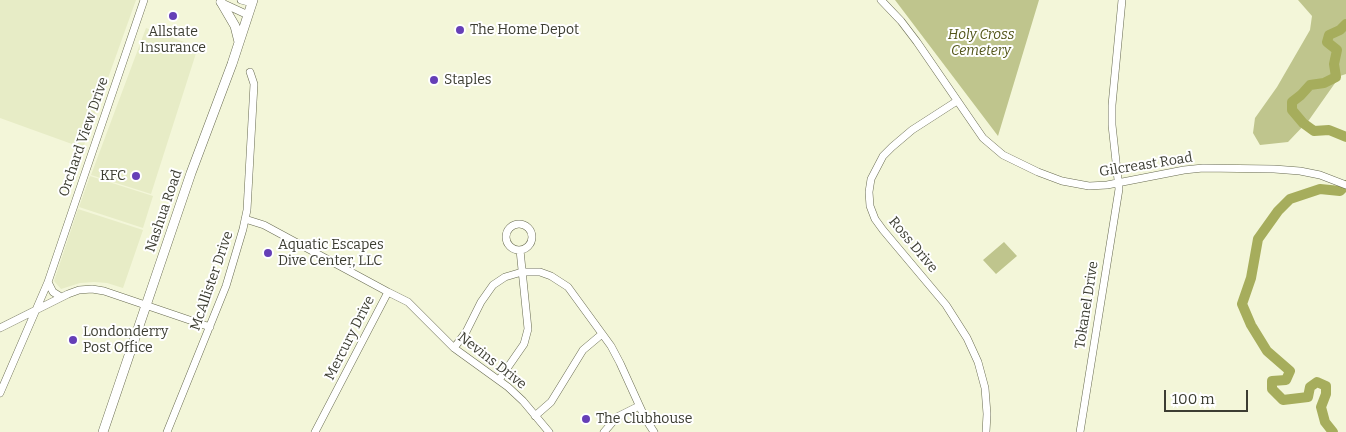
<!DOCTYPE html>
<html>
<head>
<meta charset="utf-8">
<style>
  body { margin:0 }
  #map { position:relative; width:1346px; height:432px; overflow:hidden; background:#f3f6d9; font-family:Bitter,serif }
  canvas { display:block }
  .scale { position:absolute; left:1164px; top:390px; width:84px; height:22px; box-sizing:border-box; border:2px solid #3c3d32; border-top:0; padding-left:6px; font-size:15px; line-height:18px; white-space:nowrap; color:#3c3d32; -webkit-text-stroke:4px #fff; paint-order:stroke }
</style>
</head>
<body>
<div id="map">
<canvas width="1346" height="432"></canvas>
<div class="scale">100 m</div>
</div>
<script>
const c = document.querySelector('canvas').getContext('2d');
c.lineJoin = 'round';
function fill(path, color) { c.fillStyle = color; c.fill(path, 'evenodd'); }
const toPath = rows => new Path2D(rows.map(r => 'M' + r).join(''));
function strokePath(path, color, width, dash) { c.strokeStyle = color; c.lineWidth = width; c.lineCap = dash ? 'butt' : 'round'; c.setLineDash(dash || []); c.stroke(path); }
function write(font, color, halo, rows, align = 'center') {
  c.font = font + ' Bitter,serif'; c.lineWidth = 4; c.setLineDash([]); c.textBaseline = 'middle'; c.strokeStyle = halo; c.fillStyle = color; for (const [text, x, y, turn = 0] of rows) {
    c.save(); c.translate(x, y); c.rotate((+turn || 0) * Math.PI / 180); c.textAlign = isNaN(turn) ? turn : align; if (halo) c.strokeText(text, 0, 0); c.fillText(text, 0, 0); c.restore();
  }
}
fill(toPath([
  [0,0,136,0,83,148,0,118],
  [146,28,198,47,151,194,91,175],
  [90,176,153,196,143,228,79,207],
  [78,209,143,230,123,288,107,283,94,282,80,283,61,289,54,281]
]), '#e7ecc6');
fill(toPath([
  [895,0,1039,0,998,136],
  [1298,0,1346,0,1346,74,1340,76,1309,120,1288,142,1260,145,1253,133,1255,118,1277,87,1310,30,1312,16],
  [1004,242,1017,256,996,274,983,260]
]), '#bfc58d');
strokePath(toPath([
  [1346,24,1340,30,1329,35,1327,42,1337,50,1334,64,1336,77,1324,83,1310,85,1301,95,1292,102,1292,110,1303,123,1314,131,1329,130,1346,137],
  [1333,432,1325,422,1321,407,1326,394,1326,386,1317,382,1310,387,1308,397,1283,400,1272,389,1272,381,1286,380,1290,371,1267,351,1251,325,1242,304,1251,278,1258,239,1278,211,1290,199,1320,189,1340,191,1346,185]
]), '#a6ad5c', 10);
const minor = toPath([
  [241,0,252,3],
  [881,0,901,21,917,42,983,138,1003,155,1038,172,1062,181,1089,186,1107,185,1184,170,1203,168,1274,169,1300,171,1320,175,1346,185],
  [220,2,248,15],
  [957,101,912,130,892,147,883,156,871,179,869,192,870,206,875,219,883,230,946,305,967,338,978,362,985,388,987,414,986,432],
  [245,219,264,225,388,292,315,432],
  '506 237a13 13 0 1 1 26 0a13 13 0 1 1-26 0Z',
  [48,282,53,292,61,297],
  [388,292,408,302,454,348,508,387,523,401,549,432],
  [0,328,68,294,79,290,92,289,104,291,210,327],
  [454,348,466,332,481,302,493,285,505,277,522,272,540,272,551,276,568,287,611,346,620,363,645,418,654,432],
  [499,380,524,344,528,329,520,250],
  [0,393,48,282,144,0],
  [535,416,551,402,583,350,602,334],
  [167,432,226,286,243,229,247,210,254,84,250,72],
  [604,432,617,417,639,406],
  [1080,432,1119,189,1112,125,1112,105,1122,0]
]);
const major = toPath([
  [221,2,235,26,239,42],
  [103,432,191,173,232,64,253,0]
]);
strokePath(minor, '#686b51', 8);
strokePath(major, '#686b51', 10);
strokePath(minor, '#fff', 7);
strokePath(major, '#fff', 9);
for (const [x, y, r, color] of [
  [173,16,5,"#653fb7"],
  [460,30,5,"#653fb7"],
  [434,80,5,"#653fb7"],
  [136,176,5,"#653fb7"],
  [268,253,5,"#653fb7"],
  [73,340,5,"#653fb7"],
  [586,419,5,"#653fb7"]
]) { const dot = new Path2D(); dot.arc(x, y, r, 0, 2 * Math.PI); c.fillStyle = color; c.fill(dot); strokePath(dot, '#fff', 2); }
write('14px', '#3c3d32', '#fff', [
  ["The Home Depot",470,30],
  ["Allstate",173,32,"center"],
  ["Insurance",173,48,"center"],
  ["Staples",444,80],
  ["KFC",126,176,"right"],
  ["Aquatic Escapes",278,245],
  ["Dive Center, LLC",278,261],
  ["Londonderry",83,332],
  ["Post Office",83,348],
  ["The Clubhouse",596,419]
], 'left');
write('italic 14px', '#53561b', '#fff', [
  ["Holy Cross",981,35],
  ["Cemetery",981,51]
]);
write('14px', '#3c3d32', '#fff', [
  ["Orchard View Drive",84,137,-71],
  ["Gilcreast Road",1146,165,-9],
  ["Nashua Road",164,211,-71],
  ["Ross Drive",913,245,50],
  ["McAllister Drive",212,281,-71],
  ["Tokanel Drive",1087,305,-81],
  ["Mercury Drive",350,338,-63],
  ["Nevins Drive",492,361,38]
]);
</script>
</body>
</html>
